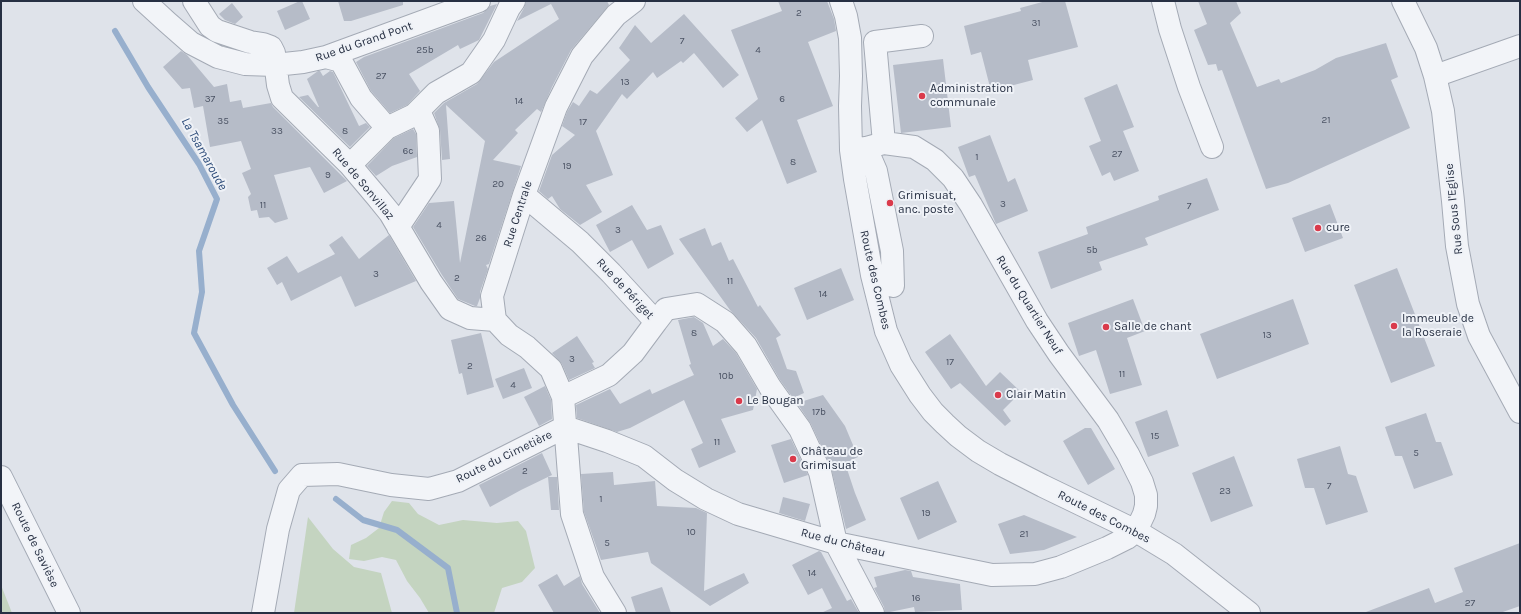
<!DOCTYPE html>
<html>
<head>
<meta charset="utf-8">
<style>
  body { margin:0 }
  #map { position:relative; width:1521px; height:614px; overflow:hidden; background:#dfe3ea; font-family:Karla,sans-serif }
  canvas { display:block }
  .frame { position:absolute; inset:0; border:2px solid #273043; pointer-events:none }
</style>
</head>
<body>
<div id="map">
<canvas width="1521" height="614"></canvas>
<div class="frame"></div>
</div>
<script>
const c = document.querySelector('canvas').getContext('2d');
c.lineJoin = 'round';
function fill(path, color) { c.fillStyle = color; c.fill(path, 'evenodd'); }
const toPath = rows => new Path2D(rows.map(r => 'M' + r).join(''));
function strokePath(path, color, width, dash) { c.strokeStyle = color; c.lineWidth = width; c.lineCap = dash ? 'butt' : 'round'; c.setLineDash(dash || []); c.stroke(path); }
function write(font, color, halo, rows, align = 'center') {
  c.font = font + ' Karla,sans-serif'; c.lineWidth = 4; c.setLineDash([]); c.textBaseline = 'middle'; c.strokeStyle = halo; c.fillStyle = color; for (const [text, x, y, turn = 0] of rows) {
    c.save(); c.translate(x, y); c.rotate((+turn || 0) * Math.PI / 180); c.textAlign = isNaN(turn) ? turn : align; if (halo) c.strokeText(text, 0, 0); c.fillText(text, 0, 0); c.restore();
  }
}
fill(toPath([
  [392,501,409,503,418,514,439,525,463,520,497,523,518,521,526,531,535,568,522,582,502,588,494,613,429,613,420,598,407,581,396,560,382,557,364,561,349,559,351,545,366,538,379,528,384,512],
  [308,517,333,549,354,567,381,573,392,613,294,613],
  [1,585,12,613,1,613]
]), '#c4d4c0');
strokePath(toPath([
  [115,31,148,87,199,164,217,199,199,251,202,292,194,333,233,405,275,471],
  [336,499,363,520,397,530,448,568,457,613]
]), '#97afcd', 6);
fill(toPath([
  [300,1,302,1,310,19,285,30,277,11],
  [338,1,403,1,403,5,351,21,344,21],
  [526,1,607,1,609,5,571,50,552,87,541,112,537,109,515,130,518,133,493,160,521,166,489,264,486,265,488,269,480,292,480,298,477,306,475,306,458,299,442,275,413,227,429,203,454,201,460,263,485,141,446,105,450,159,442,160,440,130,434,113,444,103,477,84,494,62,559,19,551,4,517,21,524,8],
  [778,1,827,1,834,19,836,31,808,42,833,106,797,120,817,172,787,184,762,120,747,132,735,118,758,99,731,30,782,11],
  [1046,1,1065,1,1078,47,1028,60,1033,80,991,91,981,52,971,55,964,26,1021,11,1020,8],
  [1198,1,1236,1,1241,13,1230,23,1257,87,1279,79,1281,83,1315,70,1336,58,1386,43,1398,77,1391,80,1410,128,1288,183,1266,189,1222,70,1218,71,1216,64,1208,65,1194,30,1207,24],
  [232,3,243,17,235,24,225,20,219,14],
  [497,4,479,40,460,49,458,45,409,74,420,91,407,105,390,113,371,91,356,62,364,57,483,13,490,6],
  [684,14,739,75,723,88,694,53,683,63,681,61,657,78,653,72,627,99,622,94,596,131,613,175,586,185,602,212,580,225,560,209,552,196,548,199,539,191,552,155,575,135,562,126,567,112,573,102,579,106,590,90,597,94,630,60,619,48,635,25,651,43],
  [181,51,187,55,214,87,227,84,230,102,241,100,243,108,271,103,273,107,347,181,324,193,310,167,274,175,288,219,275,223,269,217,259,218,257,210,251,211,248,197,251,194,242,173,251,169,241,141,210,147,203,106,194,108,190,88,182,89,163,67],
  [943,59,951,127,901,133,893,65],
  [318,71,320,71,323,76,330,71,333,72,359,126,366,123,370,127,350,147,299,97,308,95,318,107,319,107,307,79],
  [1117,84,1134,127,1123,131,1139,171,1114,181,1110,172,1102,176,1089,146,1101,141,1084,98],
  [413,129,416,134,417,157,392,166,376,176,367,166,394,138],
  [990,135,1008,182,1015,178,1028,211,996,224,975,175,969,177,958,147],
  [1207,178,1219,210,1145,238,1148,245,1099,262,1102,270,1051,289,1038,252,1088,234,1086,227,1159,200,1158,196],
  [1330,204,1343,238,1305,252,1292,218],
  [632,205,647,230,661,225,674,254,648,269,632,240,610,252,596,225],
  [705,228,712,246,721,242,729,261,733,259,758,307,760,305,781,335,776,338,787,369,796,371,804,393,793,398,780,380,756,338,730,310,679,239],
  [389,235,416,281,355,307,341,276,291,301,282,282,277,285,267,268,287,256,298,273,335,254,329,245,342,236,359,259],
  [841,268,854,300,807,320,794,288],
  [1397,268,1435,366,1391,383,1354,285],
  [1133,299,1145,331,1127,338,1142,385,1110,394,1096,350,1079,356,1068,323],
  [1293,299,1309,344,1217,379,1200,334],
  [694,317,703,323,713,346,723,339,736,353,757,389,753,410,721,419,736,452,699,468,691,449,703,443,684,400,630,428,617,432,577,418,576,405,610,389,620,404,650,389,652,394,694,375,689,365,691,364,678,320],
  [481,333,494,387,467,395,462,373,459,374,451,340],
  [950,334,986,386,1000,372,1021,392,1003,410,1011,421,1005,426,960,383,951,389,925,352],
  [577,336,594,362,592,363,595,368,569,380,562,364,552,353],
  [524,368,532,388,503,399,495,379],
  [545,386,551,400,552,419,539,426,524,397],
  [823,395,845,426,858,457,845,463,855,493,866,520,846,529,831,467,811,424,797,403],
  [1167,410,1179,446,1148,457,1135,422],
  [1426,413,1436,442,1441,442,1453,475,1414,489,1402,456,1395,456,1385,427],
  [1085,428,1091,428,1115,469,1088,485,1063,441],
  [791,439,808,475,784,483,771,445],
  [1340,446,1348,474,1356,476,1368,512,1326,525,1314,488,1305,488,1297,459],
  [542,453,552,475,521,490,490,507,479,485],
  [1234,456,1253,506,1211,522,1192,473],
  [613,472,614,485,655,481,657,506,696,508,707,513,704,591,744,573,749,583,710,606,651,563,648,552,601,560,584,512,581,474],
  [548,477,557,477,559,510,551,510],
  [938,481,957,522,918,540,900,498],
  [783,497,810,504,805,521,779,513],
  [1024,515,1077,537,1044,550,1010,554,998,524],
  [1520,543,1520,606,1500,613,1366,613,1366,612,1429,588,1435,603,1463,592,1454,568],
  [819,551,821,552,847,601,851,599,859,613,821,613,832,608,822,588,808,595,792,565],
  [905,570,911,571,913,577,960,584,962,610,915,612,914,607,885,613,884,607,874,588,877,587,874,577],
  [557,574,564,586,580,576,582,584,600,613,554,613,538,585],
  [662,587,671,613,636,613,631,597]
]), '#b6bcc8');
const minor = toPath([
  [144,1,167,22,191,43,218,57,245,64,275,65,303,62,326,57,479,1],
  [194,1,210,26,217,31,250,42,263,44,271,47,274,53,278,85,282,98,350,165,377,197,390,213,431,282,450,309,470,318,495,320],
  [841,1,846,16,850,38,851,76,850,106,851,150,855,179,872,275,886,331,901,365,920,395,933,412,945,424,958,436,978,451,1000,464,1043,486,1136,531,1174,554,1249,613],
  [1163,1,1170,29,1189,87,1212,147],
  [1403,1,1426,48,1435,76,1443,111,1453,201,1457,246,1468,304,1479,336,1520,412],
  [326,57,341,61,361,98,387,128],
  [1435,76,1520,46],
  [884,143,875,42,922,36],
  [866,148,876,171,892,251,893,286],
  [350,165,387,128,414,115,436,93,471,73,494,40,509,8,514,1],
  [524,195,580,242,611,273,656,322,666,309,697,304,725,322,746,346,770,387,800,429,820,472,836,543,873,613],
  [398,227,430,179,428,131,419,111],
  [563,397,609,375,633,353,656,322],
  [565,427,607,441,644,456,675,480,706,499,738,514,836,543,992,575,1035,574,1061,567,1107,548,1127,538,1136,531,1144,514,1146,506,1146,495,1142,482,1128,454,1108,420,1059,354,1037,321,971,205,953,178,935,160,914,147,884,143,866,148,851,150],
  [1,477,69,613],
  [263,613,278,529,289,490,302,475,338,474,391,485,429,489,458,481,565,427],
  [615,613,593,577,572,514,563,397,551,369,527,347,509,335,495,320,492,296,524,195,556,107,582,56,616,15,634,1]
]);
strokePath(minor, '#a4aab5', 24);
strokePath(minor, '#f2f4f8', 22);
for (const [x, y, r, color] of [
  [922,96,4,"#da3a4b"],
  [890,203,4,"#da3a4b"],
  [1318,228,4,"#da3a4b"],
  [1394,326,4,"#da3a4b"],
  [1106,327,4,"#da3a4b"],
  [998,395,4,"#da3a4b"],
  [739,401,4,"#da3a4b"],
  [793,459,4,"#da3a4b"]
]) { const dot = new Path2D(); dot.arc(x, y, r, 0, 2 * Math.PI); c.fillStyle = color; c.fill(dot); strokePath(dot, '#eff2f7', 1.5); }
write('10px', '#4b5364', null, [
  ["2",799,13],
  ["31",1036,23],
  ["7",682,41],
  ["25b",425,50],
  ["4",758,50],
  ["27",381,76],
  ["13",625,82],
  ["37",210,99],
  ["6",782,99],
  ["14",519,101],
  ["21",1326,120],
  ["35",223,121],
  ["17",583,122],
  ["33",277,131],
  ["8",345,131],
  ["6c",408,151],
  ["27",1117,154],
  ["1",977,157],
  ["8",793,162],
  ["19",567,166],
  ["9",328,175],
  ["20",498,184],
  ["3",1003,204],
  ["11",263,205],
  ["7",1189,206],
  ["4",439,225],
  ["3",618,230],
  ["26",481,238],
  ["5b",1092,250],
  ["3",376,274],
  ["2",457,278],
  ["11",730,281],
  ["14",823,294],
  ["8",694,333],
  ["13",1267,335],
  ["3",572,359],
  ["17",950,362],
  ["2",470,366],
  ["11",1122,374],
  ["10b",726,376],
  ["4",513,385],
  ["17b",819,412],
  ["15",1155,436],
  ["11",717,442],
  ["5",1416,453],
  ["2",525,471],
  ["7",1329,486],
  ["23",1225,491],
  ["1",601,499],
  ["19",926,513],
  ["10",691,532],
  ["21",1024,534],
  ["5",607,543],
  ["14",812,573],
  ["16",916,598],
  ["27",1470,603]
]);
write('12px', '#273043', '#eff2f7', [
  ["Rue du Grand Pont",364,42,-19],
  ["Rue de Sonvillaz",363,184,50],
  ["Rue Sous l'Eglise",1454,209,-96],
  ["Rue Centrale",518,214,-72],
  ["Route des Combes",875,280,77],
  ["Rue de Périget",625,289,47],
  ["Rue du Quartier Neuf",1029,305,58],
  ["Route du Cimetière",504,457,-26],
  ["Route des Combes",1104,517,27],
  ["Rue du Château",843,543,14],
  ["Route de Savièse",35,545,64]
]);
write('12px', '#273043', '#eff2f7', [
  ["Administration",930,89],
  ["communale",930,103],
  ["Grimisuat,",898,196],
  ["anc. poste",898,210],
  ["cure",1326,228],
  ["Immeuble de",1402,319],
  ["la Roseraie",1402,333],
  ["Salle de chant",1114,327],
  ["Clair Matin",1006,395],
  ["Le Bougan",747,401],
  ["Château de",801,452],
  ["Grimisuat",801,466]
], 'left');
write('italic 13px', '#2d4c7a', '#eff2f7', [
  ["La Tsamaroude",204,154,61]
]);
</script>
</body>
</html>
